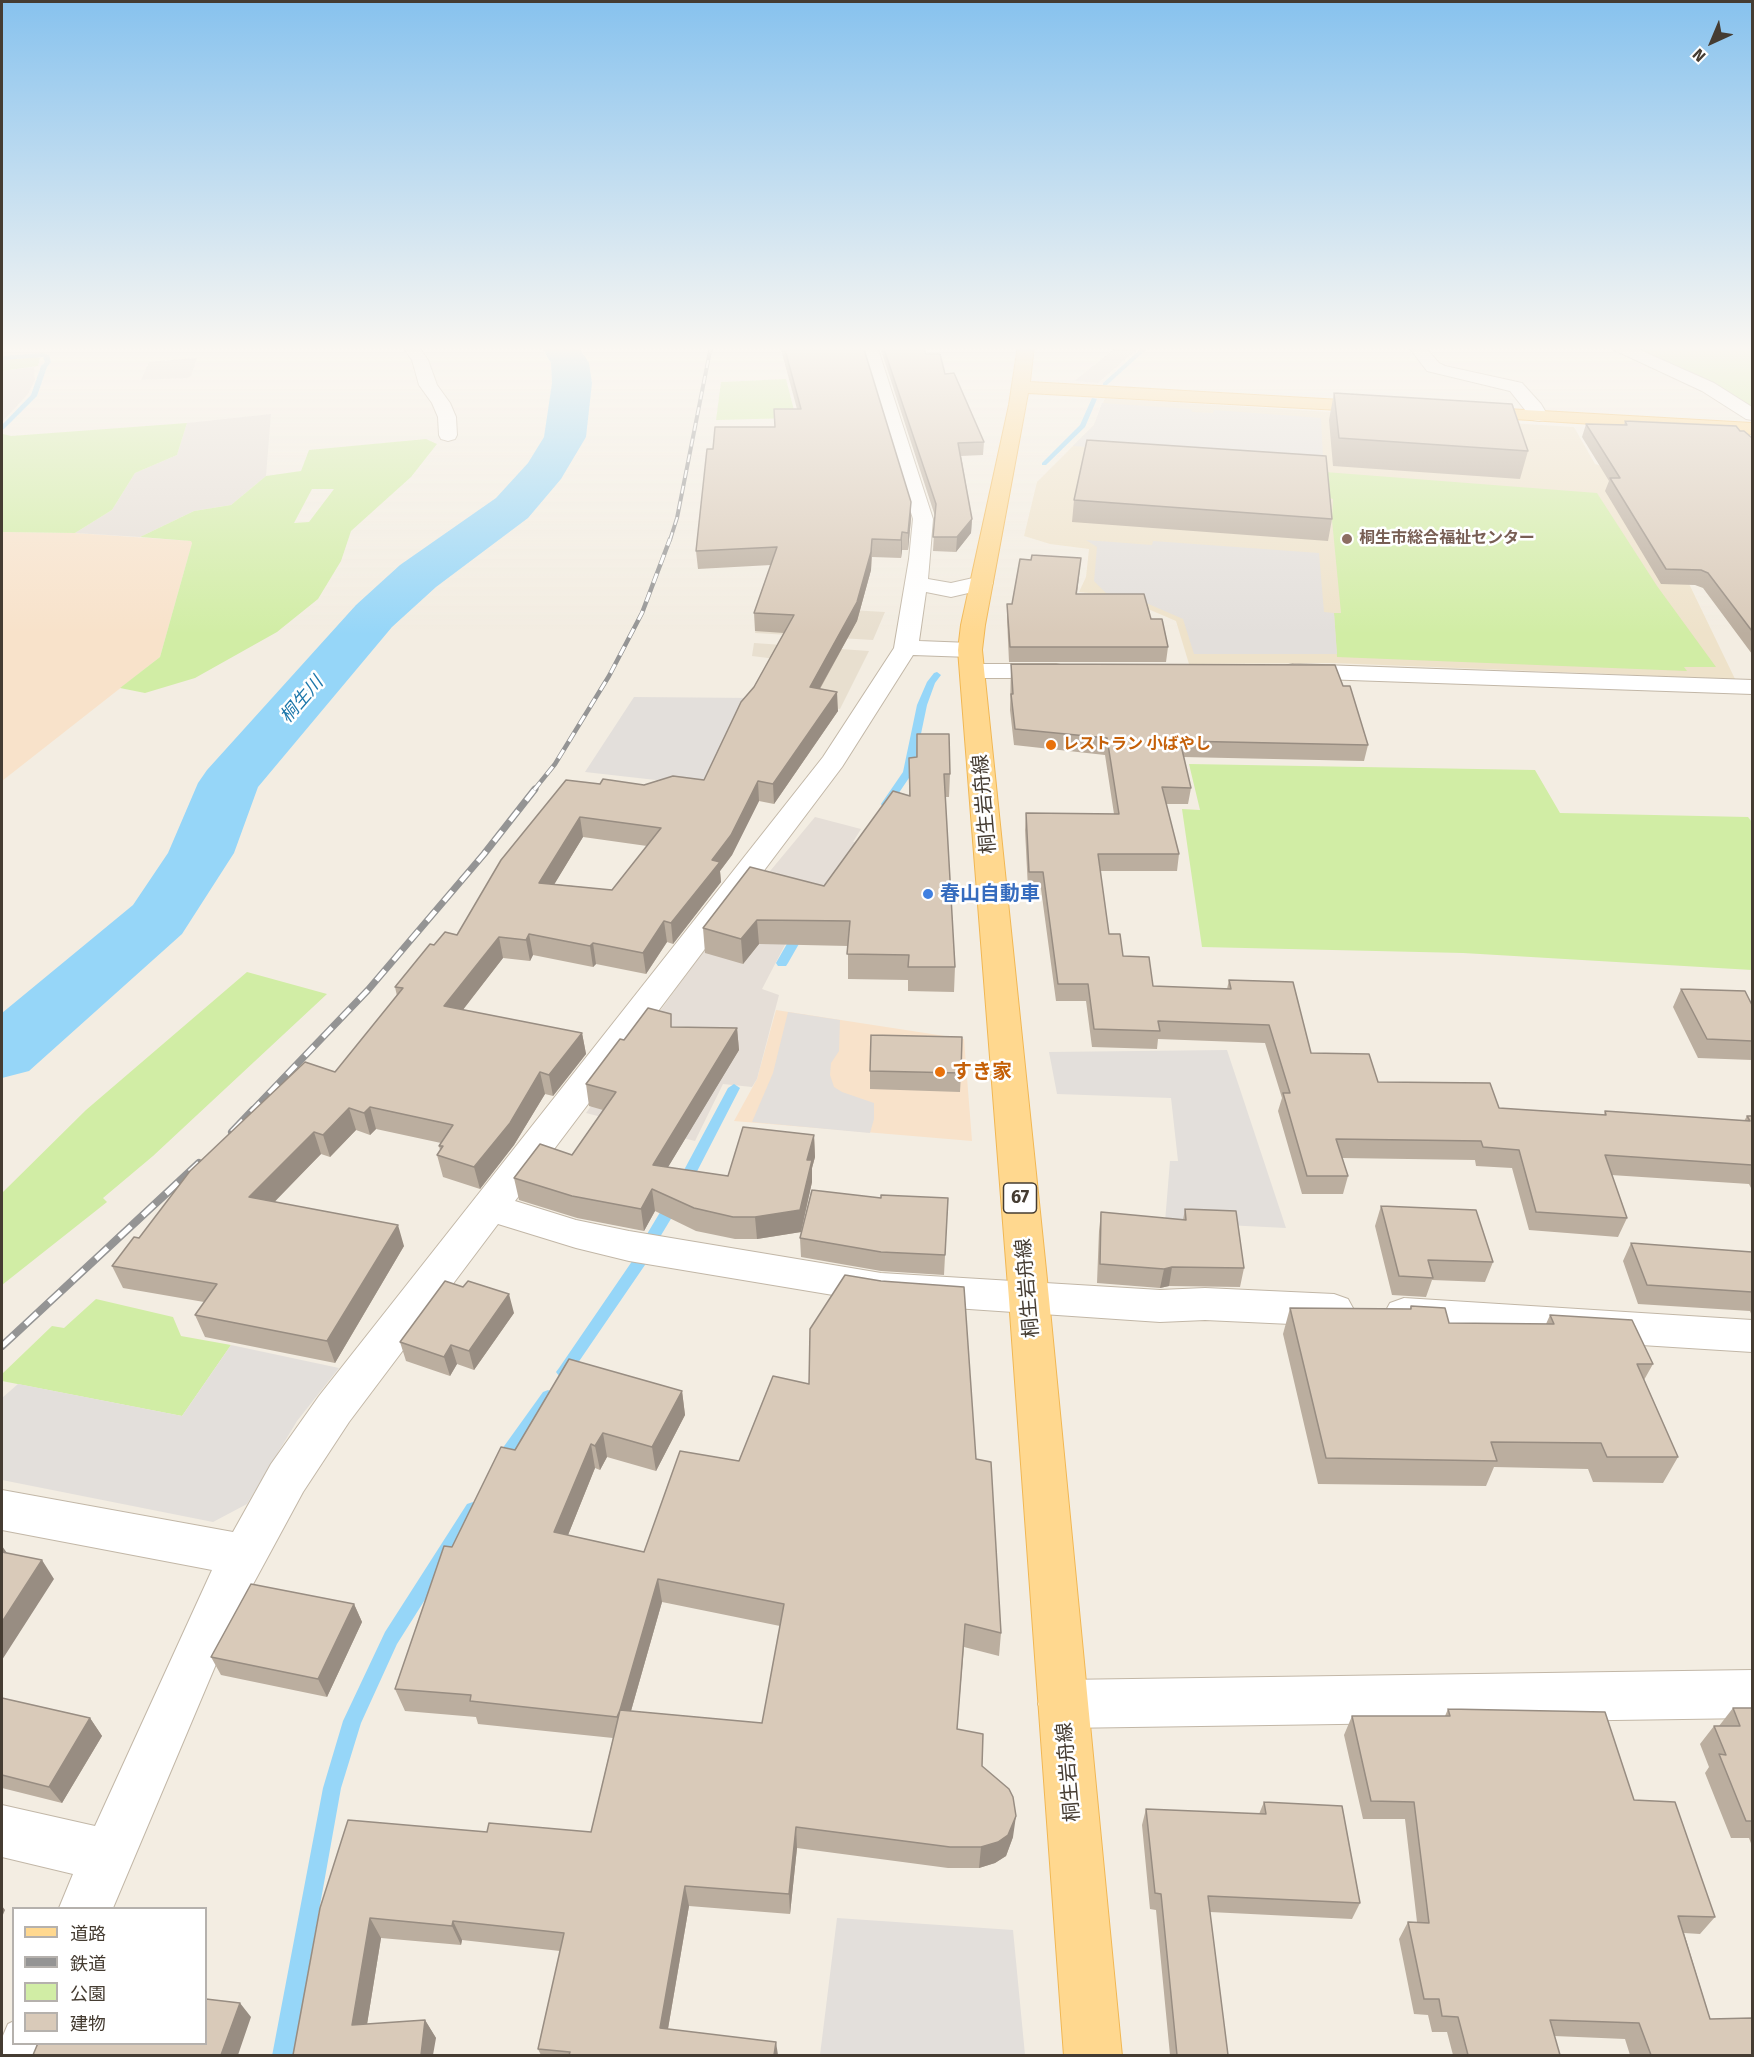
<!DOCTYPE html>
<html>
<head>
<meta charset="utf-8">
<style>
  body { margin:0 }
  #map { position:relative; width:1754px; height:2057px; overflow:hidden; background:#f3ede2; font-family:"Fira Sans","Noto Sans JP",sans-serif }
  canvas { display:block }
  .frame { position:absolute; inset:0; border:3px solid #453c32; pointer-events:none }
  .legend { position:absolute; left:12px; top:1907px; width:195px; height:138px; box-sizing:border-box; background:#fff; border:2px solid #b5b1ad; margin:0; padding:8px 10px; list-style:none; font-size:18px; color:#453c32 }
  .legend li { display:flex; align-items:center; gap:12px; height:30px }
  .legend b { width:30px; border:2px solid #b5b1ad }
  .north { position:absolute; left:1682px; top:12px; width:60px; height:60px; -webkit-text-stroke:4px #fff; paint-order:stroke; rotate:224deg; font-size:16px; font-weight:700; line-height:24px; text-align:center; color:#453c32 }
  .north::after { content:''; display:block; margin:auto; width:21px; height:27px; background:#453c32; clip-path:polygon(50% 0,100% 100%,50% 72%,0 100%) }
</style>
</head>
<body>
<div id="map">
<canvas width="1754" height="2057"></canvas>
<div class="frame"></div>
<ul class="legend">
<li><b style="height:8px;background:#ffd88f"></b>道路</li>
<li><b style="height:8px;background:#949494"></b>鉄道</li>
<li><b style="height:16px;background:#d1eda5"></b>公園</li>
<li><b style="height:16px;background:#d9cab9"></b>建物</li>
</ul>
<div class="north">N</div>
</div>
<script>
const c = document.querySelector('canvas').getContext('2d');
c.lineJoin = 'round';
function fill(path, color) { c.fillStyle = color; c.fill(path, 'evenodd'); }
const toPath = rows => new Path2D(rows.map(r => 'M' + r).join(''));
function strokePath(path, color, width, dash) { c.strokeStyle = color; c.lineWidth = width; c.lineCap = dash ? 'butt' : 'round'; c.setLineDash(dash || []); c.stroke(path); }
function write(font, color, halo, rows, align = 'center') {
  c.font = font + ' "Fira Sans","Noto Sans JP",sans-serif'; c.lineWidth = 5; c.setLineDash([]); c.textBaseline = 'middle'; c.strokeStyle = halo; c.fillStyle = color; for (const [text, x, y, turn = 0] of rows) {
    c.save(); c.translate(x, y); c.rotate((+turn || 0) * Math.PI / 180); c.textAlign = isNaN(turn) ? turn : align; if (halo) c.strokeText(text, 0, 0); c.fillText(text, 0, 0); c.restore();
  }
}
fill(toPath([
  [760,606,833,609,885,612,873,640,755,633],
  [754,643,869,651,840,709,754,698,776,659,752,656]
]), '#e8dfcf');
fill(toPath([
  [2,532,75,533,192,541,192,543,160,657,2,781],
  [776,1010,964,1039,972,1141,734,1121,757,1079]
]), '#f8e2ca');
fill(toPath([
  [1118,346,1141,346,1098,383,1074,381],
  [197,358,191,376,187,378,141,380,149,362],
  [34,367,35,380,28,394,2,422,2,371],
  [271,414,266,476,231,505,194,511,140,537,75,533,112,510,135,473,177,455,187,423],
  [815,817,861,829,853,842,871,846,787,941,762,989,779,995,757,1079,752,1087,723,1084,695,1141,586,1113,702,953]
]), '#e5ded7');
fill(toPath([
  [1105,398,1574,427,1595,464,1616,470,1679,563,1735,679,1332,663,1189,664,1176,621,1141,606,1098,594,1079,592,1086,577,1089,549,1050,544,1024,536,1037,482,1094,425]
]), '#eee2ca');
fill(toPath([
  [1666,346,1752,346,1752,410,1711,385,1633,351],
  [35,357,40,358,38,366,2,371,2,360],
  [786,379,796,418,716,420,721,382],
  [187,423,177,455,135,473,112,510,75,533,2,532,3,434,11,436],
  [426,439,437,444,411,477,351,531,341,561,318,599,277,632,195,678,145,693,120,688,160,657,192,543,191,541,140,537,194,511,231,505,266,476,301,471,309,450],
  [312,489,334,489,309,522,294,523],
  [1312,471,1597,493,1657,586,1716,667,1684,667,1687,671,1337,657,1334,613,1341,613,1332,520,1333,499,1326,497],
  [1189,764,1535,770,1560,813,1748,817,1752,822,1752,970,1463,953,1202,947,1182,809,1200,810],
  [247,972,327,994,153,1156,103,1198,107,1202,2,1285,2,1193,86,1110],
  [96,1299,173,1317,181,1336,231,1345,182,1416,2,1381,2,1374,52,1326,64,1328]
]), '#d1eda5');
fill(toPath([
  [1102,403,1191,409,1192,412,1213,413,1214,410,1321,418,1323,459,1220,456,1073,446,1094,425],
  [1086,540,1152,545,1153,541,1319,553,1324,612,1334,613,1337,654,1194,654,1183,619,1144,602,1106,593,1094,581,1097,547],
  [634,697,754,698,709,786,585,772],
  [788,1012,840,1020,839,1051,831,1063,830,1075,834,1087,842,1092,874,1103,874,1119,870,1133,752,1122,773,1073],
  [1227,1050,1286,1228,1165,1222,1170,1161,1178,1161,1171,1098,1057,1094,1049,1052],
  [231,1345,339,1368,297,1421,247,1504,213,1522,2,1480,2,1398,18,1384,182,1416],
  [837,1918,1013,1930,1025,2055,820,2055]
]), '#e3dfdb');
fill(toPath([
  [1144,346,1150,346,1107,385,1103,385,1103,383,1144,346],
  [43,353,49,355,51,362,47,367,37,396,4,429,2,430,2,425,31,395,41,366,45,362,43,357,2,360,2,356,43,353],
  [1092,398,1097,399,1085,427,1046,465,1042,465,1042,463,1080,425,1092,398],
  [937,672,941,675,935,683,927,705,913,772,890,806,882,806,881,804,903,772,917,705,927,682,934,673,937,672],
  [794,939,800,942,788,963,786,966,778,966,776,963,788,942,794,939],
  [734,1084,740,1088,690,1185,688,1188,683,1190,678,1188,676,1185,728,1088,734,1084],
  [673,1198,678,1199,680,1203,678,1207,657,1242,652,1243,647,1242,645,1238,647,1234,668,1199,673,1198],
  [642,1253,647,1254,649,1258,647,1262,569,1376,564,1378,559,1376,556,1372,559,1368,637,1254,642,1253],
  [548,1390,553,1392,556,1396,553,1400,509,1466,503,1468,497,1466,495,1461,497,1456,543,1392,548,1390],
  [473,1502,479,1504,481,1509,479,1514,397,1644,361,1723,341,1788,293,2056,272,2056,323,1788,343,1721,385,1632,467,1504,473,1502]
]), '#96d6f8');
fill(toPath([
  [541,346,578,346,589,363,592,383,586,437,561,479,528,518,436,587,392,627,258,787,234,853,182,934,29,1071,2,1078,2,1013,133,905,168,853,198,783,207,770,356,605,400,565,496,498,528,463,544,437,552,383,551,363,541,346]
]), '#96d6f8');
const minor = toPath([
  [402,346,418,346,428,360,437,385,450,403,456,417,457,435,455,439,448,441,441,439,439,435,438,417,432,403,419,385,412,360,402,346],
  [861,346,877,346,933,519,928,579,951,583,982,576,990,578,993,583,990,588,951,597,926,592,919,641,970,643,978,645,982,650,978,655,970,657,913,655,842,767,515,1201,576,1220,629,1231,881,1273,1160,1290,1205,1288,1334,1294,1348,1299,1354,1310,1348,1321,1334,1326,1205,1320,1160,1322,881,1303,629,1261,576,1248,498,1224,349,1422,303,1492,238,1612,113,1908,59,1908,73,1874,2,1857,2,1805,95,1826,212,1570,2,1530,2,1490,233,1532,271,1464,319,1396,823,757,894,648,909,559,913,519,861,346],
  [1408,346,1424,346,1439,363,1445,366,1522,383,1541,404,1548,416,1545,420,1539,421,1533,420,1510,391,1427,371,1408,346],
  [1610,346,1631,346,1714,383,1752,407,1752,420,1746,419,1702,391,1612,349,1610,346],
  [974,664,1056,664,1065,666,1068,671,1065,676,1056,678,974,678,965,676,962,671,965,666,974,664],
  [1293,664,1752,680,1752,694,1293,678,1284,676,1281,671,1284,666,1293,664],
  [1404,1298,1752,1320,1752,1352,1404,1330,1390,1325,1384,1314,1390,1303,1404,1298],
  [1752,1670,1752,1718,1063,1728,1046,1721,1038,1704,1046,1687,1063,1680,1752,1670],
  [14,2021,14,2044,57,2044,52,2056,2,2056,2,2038,8,2024,14,2021]
]);
const major = toPath([
  [1018,346,1034,346,1030,382,1376,402,1382,403,1385,407,1382,411,1376,412,1028,393,985,625,982,650,1049,1299,1122,2056,1064,2056,1009,1299,958,650,961,625,1009,405,1018,346],
  [1472,407,1752,423,1752,434,1466,416,1463,412,1466,408,1472,407]
]);
strokePath(minor, '#c2b7a7', 2);
strokePath(major, '#f1b753', 2);
fill(minor, '#fff');
fill(major, '#ffd88f');
const railFar3 = toPath([
  [670,540,677,518,711,346]
]);
const railFar2 = toPath([
  [534,790,555,764,609,676,642,613,670,539]
]);
const railFar1 = toPath([
  [251,1112,368,990,484,854,535,789]
]);
const rail = toPath([
  [232,1132,253,1110],
  [2,1346,199,1163]
]);
strokePath(railFar3, '#949494', 4);
strokePath(railFar2, '#949494', 4.5);
strokePath(railFar1, '#949494', 7);
strokePath(rail, '#949494', 8);
strokePath(railFar3, '#fff', 2, [8]);
strokePath(railFar2, '#fff', 3, [10]);
strokePath(railFar1, '#fff', 4.5, [13]);
strokePath(rail, '#fff', 5, [16]);
fill(toPath([
  [780,346,863,346,911,519,908,550,902,550,901,558,872,557,871,570,857,621,820,689,838,711,774,804,759,801,732,855,720,871,721,882,673,944,667,942,646,974,596,964,593,967,533,955,530,961,503,958,462,1010,582,1033,586,1054,553,1096,545,1094,514,1145,480,1189,443,1177,437,1155,440,1150,439,1146,441,1143,376,1129,370,1135,356,1130,330,1157,321,1154,274,1201,404,1246,335,1363,205,1337,195,1315,204,1302,123,1288,112,1266,139,1238,335,1072,397,996,395,987,434,945,457,935,600,784,644,785,704,780,754,687,784,633,755,631,754,613,771,565,698,569,696,551,713,449,775,427,797,409],
  [583,837,647,846,612,890,554,884],
  [881,346,923,346,926,354,945,374,984,442,983,455,961,456,972,519,971,533,956,552,933,551,935,516,881,350],
  [1334,393,1528,451,1520,479,1333,466,1329,420],
  [1625,421,1740,431,1752,438,1752,654,1703,588,1695,585,1661,584,1605,491,1609,481,1582,437,1586,424,1624,425],
  [1074,500,1332,519,1328,541,1072,522],
  [1081,558,1077,594,1151,619,1168,647,1166,662,1009,662,1007,618,1007,604,1012,604,1031,560],
  [1011,664,1368,745,1364,761,1183,757,1191,788,1188,804,1166,804,1179,854,1177,871,1100,871,1109,934,1123,956,1153,986,1227,989,1229,980,1311,1053,1378,1082,1499,1108,1604,1115,1605,1111,1744,1121,1747,1116,1752,1116,1752,1190,1749,1184,1611,1175,1627,1218,1618,1237,1529,1230,1512,1168,1476,1166,1475,1160,1342,1158,1348,1176,1343,1194,1302,1194,1278,1111,1282,1098,1265,1043,1158,1039,1157,1049,1092,1047,1086,1001,1056,1001,1041,889,1028,889,1025,830,1026,813,1114,814,1105,755,1014,745,1010,710],
  [917,734,950,774,949,797,945,797,955,967,954,992,908,991,908,980,848,979,848,946,759,944,743,964,705,953,703,928,824,886,909,795,909,758,916,758],
  [1681,989,1752,1005,1752,1060,1698,1058,1673,1007],
  [672,1027,737,1028,739,1050,668,1167,728,1176,814,1135,815,1157,812,1168,812,1182,801,1232,757,1239,735,1239,696,1231,655,1211,644,1231,577,1218,519,1200,514,1178,572,1155,603,1110,589,1106,586,1084,624,1040],
  [870,1071,961,1073,960,1092,870,1089],
  [881,1198,948,1198,944,1275,881,1271,801,1257,800,1238],
  [1381,1206,1493,1262,1485,1282,1432,1280,1426,1297,1392,1295,1375,1226],
  [1185,1209,1244,1268,1240,1287,1169,1286,1160,1288,1097,1283,1099,1231,1101,1212,1183,1220],
  [1631,1243,1752,1252,1752,1316,1750,1311,1638,1304,1623,1261],
  [1411,1306,1449,1323,1546,1324,1550,1315,1653,1364,1644,1380,1678,1457,1663,1483,1593,1482,1588,1469,1494,1467,1486,1486,1318,1484,1283,1334,1290,1308,1410,1309],
  [514,1313,474,1370,457,1364,450,1376,406,1361,400,1342],
  [682,1391,685,1415,656,1471,607,1457,600,1470,595,1468,568,1535,644,1552,739,1461,976,1459,1001,1633,999,1656,964,1647,957,1729,982,1766,1013,1837,1006,1856,995,1863,979,1868,948,1868,797,1848,790,1914,689,1906,668,2029,778,2055,541,2055,538,2049,560,1951,462,1940,461,1945,381,1938,367,2024,425,2020,436,2038,293,2055,320,1908,487,1832,591,1832,613,1738,478,1724,476,1717,405,1711,395,1689,452,1547,515,1450],
  [662,1602,780,1626,762,1723,631,1711],
  [354,1604,362,1622,327,1697,221,1675,211,1657],
  [2,1698,90,1718,102,1736,62,1803,2,1788],
  [1733,1708,1752,1708,1752,1846,1749,1838,1731,1838,1705,1773,1709,1767,1700,1744,1714,1726,1719,1726],
  [1448,1709,1634,1800,1715,1917,1700,1934,1684,1933,1710,2019,1752,2055,1630,2055,1625,2039,1554,2036,1560,2055,1453,2055,1447,2032,1432,2032,1428,2015,1414,2014,1399,1939,1408,1922,1417,1922,1405,1819,1363,1819,1344,1735,1352,1716,1445,1716],
  [1264,1802,1360,1903,1352,1919,1210,1912,1228,2055,1170,2055,1156,1910,1150,1909,1142,1825,1146,1809,1259,1814]
]), '#bbae9f');
fill(toPath([
  [911,502,911,519,908,550,908,533],
  [972,519,971,533,956,552,957,537],
  [902,532,902,550,901,558,901,540],
  [872,539,871,570,857,621,810,706,810,687],
  [837,692,838,711,774,804,773,784],
  [758,781,759,801,732,855,720,871,721,882,673,944,671,923,712,860],
  [580,817,583,837,543,903,539,883],
  [757,920,759,944,743,964,741,939],
  [664,921,667,942,646,974,643,953],
  [529,934,533,955,530,961,526,940],
  [499,937,503,958,449,1028,444,1006],
  [593,943,596,964,593,967,590,946],
  [737,1028,739,1050,656,1187,653,1165],
  [582,1033,586,1054,553,1096,549,1075],
  [540,1072,545,1094,514,1145,480,1189,474,1167],
  [370,1107,376,1129,370,1135,364,1113],
  [349,1108,356,1130,330,1157,323,1135],
  [314,1132,321,1154,258,1219,249,1197],
  [814,1135,815,1157,812,1168,812,1182,801,1232,757,1239,755,1217,807,1160],
  [652,1189,655,1211,644,1231,641,1209],
  [398,1225,404,1246,335,1363,327,1341],
  [1172,1267,1169,1286,1160,1288,1164,1269],
  [509,1294,514,1313,474,1370,469,1351],
  [451,1345,457,1364,450,1376,444,1357],
  [682,1391,685,1415,656,1471,652,1447],
  [603,1433,607,1457,600,1470,595,1446],
  [591,1444,595,1468,560,1555,554,1532],
  [2,1546,15,1564,2,1557],
  [42,1560,54,1579,2,1660,2,1622],
  [658,1579,662,1602,623,1739,617,1717],
  [354,1604,362,1622,327,1697,318,1679],
  [90,1718,102,1736,62,1803,49,1787],
  [1016,1816,1013,1837,1006,1856,995,1863,979,1868,981,1847],
  [796,1827,797,1848,790,1914,789,1894],
  [685,1886,689,1906,665,2046,660,2028],
  [2,1906,5,1910,2,1917],
  [370,1918,381,1938,364,2043,352,2025],
  [453,1921,462,1940,461,1945,452,1926],
  [240,2003,251,2017,238,2055,221,2055],
  [425,2020,436,2038,433,2055,421,2055],
  [776,2042,778,2055,774,2055]
]), '#988d82');
const building = toPath([
  [784,346,863,346,911,502,908,533,902,532,901,540,872,539,871,552,857,602,810,687,837,692,773,784,758,781,731,835,712,860,720,862,671,923,664,921,643,953,593,943,590,946,529,934,526,940,499,937,444,1006,582,1033,549,1075,540,1072,510,1123,474,1167,437,1155,443,1146,439,1146,453,1125,370,1107,364,1113,349,1108,323,1135,314,1132,249,1197,398,1225,327,1341,195,1315,217,1284,112,1266,134,1237,139,1238,190,1171,305,1062,335,1072,403,988,395,987,430,944,434,945,445,932,457,935,501,860,566,780,600,784,603,779,644,785,673,776,704,780,741,702,754,687,794,615,754,613,777,547,696,551,707,449,713,449,715,427,775,427,774,409,801,409,784,346],
  [580,817,661,828,612,890,539,883,580,817],
  [883,346,923,346,926,354,940,354,945,374,954,373,984,442,958,443,972,519,957,537,933,537,936,504,883,346],
  [1334,393,1512,404,1528,451,1339,438,1334,393],
  [1625,421,1736,426,1740,431,1744,431,1752,438,1752,631,1708,573,1701,570,1666,569,1610,478,1620,478,1586,424,1627,425,1625,421],
  [1087,440,1326,456,1332,519,1074,500,1087,440],
  [1032,555,1081,558,1076,594,1144,594,1151,619,1162,619,1168,647,1010,647,1007,604,1012,604,1020,559,1031,560,1032,555],
  [1011,664,1335,665,1343,686,1350,686,1368,745,1180,741,1191,788,1162,787,1179,854,1098,854,1109,934,1120,934,1123,956,1149,957,1153,986,1231,989,1229,980,1293,982,1311,1053,1369,1054,1378,1082,1490,1083,1499,1108,1606,1115,1605,1111,1750,1121,1747,1116,1752,1116,1752,1165,1605,1155,1627,1218,1536,1212,1519,1150,1483,1147,1481,1141,1336,1139,1348,1176,1307,1176,1283,1093,1290,1093,1269,1025,1158,1021,1160,1031,1094,1029,1088,984,1058,984,1043,872,1029,872,1026,813,1119,814,1107,738,1015,729,1011,694,1013,694,1011,664],
  [917,734,949,734,950,774,944,774,955,967,908,967,909,955,847,954,850,921,757,920,741,939,703,928,750,867,824,886,893,791,910,796,909,758,917,757,917,734],
  [1681,989,1745,991,1752,1005,1752,1041,1707,1039,1681,989],
  [648,1008,671,1014,671,1027,737,1028,653,1165,728,1176,743,1127,814,1135,807,1160,812,1160,800,1210,755,1217,733,1217,694,1208,652,1189,641,1209,572,1196,514,1178,540,1144,572,1155,616,1092,586,1084,620,1039,624,1040,648,1008],
  [871,1035,962,1037,961,1073,870,1071,871,1035],
  [812,1190,881,1198,881,1195,948,1198,945,1255,881,1252,800,1238,812,1190],
  [1381,1206,1476,1210,1493,1262,1428,1260,1433,1278,1399,1276,1381,1206],
  [1185,1209,1236,1211,1244,1268,1172,1267,1164,1269,1100,1264,1101,1212,1186,1220,1185,1209],
  [1631,1243,1752,1252,1752,1292,1647,1285,1631,1243],
  [845,1275,881,1281,964,1287,976,1459,991,1462,1001,1633,965,1624,957,1729,983,1734,982,1766,1009,1789,1013,1797,1016,1816,1008,1835,998,1842,981,1847,950,1847,796,1827,789,1894,685,1886,660,2028,776,2042,774,2055,569,2055,570,2052,538,2049,564,1933,453,1921,452,1926,370,1918,352,2025,425,2020,421,2055,293,2055,320,1908,348,1820,487,1832,489,1823,591,1832,620,1710,617,1717,470,1701,471,1695,395,1689,444,1546,452,1547,501,1447,515,1450,569,1359,682,1391,652,1447,603,1433,595,1446,591,1444,554,1532,644,1552,680,1451,739,1461,773,1376,809,1384,810,1329,845,1275],
  [658,1579,784,1604,762,1723,620,1710,658,1579],
  [445,1281,463,1287,468,1281,509,1294,469,1351,451,1345,444,1357,400,1342,445,1281],
  [1411,1306,1445,1308,1449,1323,1554,1324,1550,1315,1632,1320,1653,1364,1637,1364,1678,1457,1607,1457,1601,1443,1491,1442,1497,1461,1326,1458,1290,1308,1411,1309,1411,1306],
  [2,1552,42,1560,2,1622,2,1552],
  [251,1584,354,1604,318,1679,211,1657,251,1584],
  [2,1698,90,1718,49,1787,2,1775,2,1698],
  [1733,1708,1752,1708,1752,1821,1746,1821,1719,1754,1726,1755,1714,1726,1740,1726,1733,1708],
  [1448,1709,1605,1712,1634,1800,1675,1802,1715,1917,1678,1916,1710,2019,1752,2018,1752,2055,1651,2055,1639,2023,1550,2020,1560,2055,1468,2055,1458,2017,1442,2016,1439,1999,1424,1999,1408,1922,1429,1923,1414,1802,1371,1801,1352,1716,1450,1716,1448,1709],
  [1264,1802,1342,1806,1360,1903,1208,1896,1228,2055,1177,2055,1161,1894,1155,1893,1146,1809,1266,1814,1264,1802],
  [206,1999,240,2003,221,2055,33,2055,38,2043,206,2043,206,1999]
]);
fill(building, '#d9cab9');
strokePath(building, '#988d82', 1.5);
const sky = c.createLinearGradient(0, 0, 0, 634);
sky.addColorStop(0, '#87c2ee');
sky.addColorStop(0.55, '#faf7f2');
sky.addColorStop(1, '#faf7f200');
c.fillStyle = sky;
c.fillRect(0, 0, 1754, 634);
for (const [x, y, r, color] of [
  [1347,539,6,"#8d6e63"],
  [1051,745,6,"#e8710a"],
  [928,894,6,"#3f7fe0"],
  [940,1072,6,"#e8710a"]
]) { const dot = new Path2D(); dot.arc(x, y, r, 0, 2 * Math.PI); c.fillStyle = color; c.fill(dot); strokePath(dot, '#fff', 2); }
write('bold 16px', '#785e54', '#fff', [
  ["桐生市総合福祉センター",1359,539]
], 'left');
write('bold 16px', '#c56008', '#fff', [
  ["レストラン 小ばやし",1063,745]
], 'left');
write('italic 18px', '#1e78ab', '#fff', [
  ["桐生川",302,700,-49]
]);
for (const [x, y, w] of [
  [1020,1198,33]
]) { const box = new Path2D(); box.roundRect(x - w / 2, y - 15, w, 30, 4.5); c.fillStyle = '#fff'; c.fill(box); strokePath(box, '#453c32', 1.5); }
write('bold 18px', '#453c32', null, [
  ["67",1020,1198]
]);
write('20px', '#453c32', '#fff', [
  ["桐生岩舟線",985,804,-95],
  ["桐生岩舟線",1028,1288,-95],
  ["桐生岩舟線",1069,1772,-95]
]);
write('bold 20px', '#366cbe', '#fff', [
  ["春山自動車",940,894]
], 'left');
write('bold 20px', '#c56008', '#fff', [
  ["すき家",952,1072]
], 'left');
</script>
</body>
</html>
